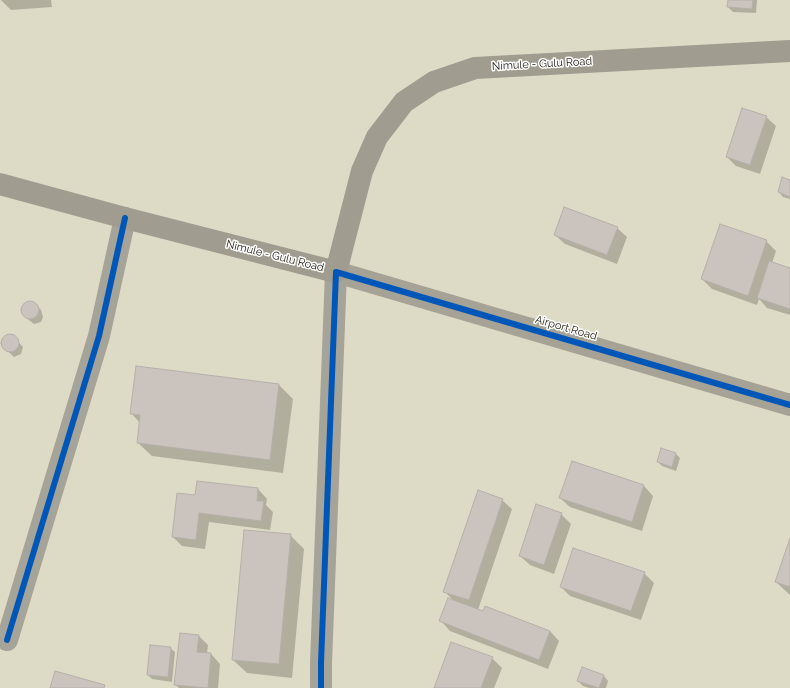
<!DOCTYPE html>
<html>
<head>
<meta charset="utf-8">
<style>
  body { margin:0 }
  canvas { display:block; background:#dddac6 }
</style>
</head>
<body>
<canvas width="790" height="688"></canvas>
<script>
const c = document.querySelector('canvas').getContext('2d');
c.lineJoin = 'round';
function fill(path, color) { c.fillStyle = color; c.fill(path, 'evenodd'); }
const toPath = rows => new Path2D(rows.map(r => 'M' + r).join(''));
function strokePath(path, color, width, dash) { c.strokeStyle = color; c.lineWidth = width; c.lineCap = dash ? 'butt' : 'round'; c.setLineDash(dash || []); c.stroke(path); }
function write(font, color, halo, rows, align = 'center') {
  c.font = font + ' Raleway,sans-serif'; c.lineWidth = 3; c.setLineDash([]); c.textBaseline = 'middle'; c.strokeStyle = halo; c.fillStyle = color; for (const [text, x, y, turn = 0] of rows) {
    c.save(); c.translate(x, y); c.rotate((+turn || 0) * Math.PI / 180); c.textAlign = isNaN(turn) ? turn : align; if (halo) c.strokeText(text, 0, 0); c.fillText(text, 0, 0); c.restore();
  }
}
fill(toPath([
  [1,0,51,0,52,7,11,10],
  [729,0,757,0,756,13,733,12,728,7],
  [766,117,776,126,760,174,736,166,727,157],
  [790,181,790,199,783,197,779,192],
  [617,228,627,237,617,264,565,244,555,235],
  [766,241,776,251,772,263,790,269,790,315,767,308,759,299,757,305,712,289,702,279],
  [28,302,36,305,41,310,43,317,41,322,34,324,25,317,21,308],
  [13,336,23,347,21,354,14,357,2,346,2,341,4,337],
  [136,367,279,385,293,399,283,473,152,456,138,443,140,423,131,413],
  [676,454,680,458,676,471,662,466,658,462],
  [572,462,644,486,653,496,642,531,570,507,560,498],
  [258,489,267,499,266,505,273,512,270,530,209,522,205,549,182,546,173,537,196,497],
  [502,500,512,509,478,610,550,631,559,641,548,669,450,631,441,621,455,602,444,591],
  [561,514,571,524,554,574,530,565,520,556],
  [290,535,304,549,292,678,247,673,233,660],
  [790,541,790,595,776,582],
  [644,573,654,583,641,620,570,596,561,587],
  [199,636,208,645,207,654,211,654,220,664,218,688,179,688,175,684],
  [170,648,175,652,172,682,152,679,148,675],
  [492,658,502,668,494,688,435,688],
  [583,668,604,676,608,681,606,688,589,688,583,686,578,681]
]), '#0003');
const building = toPath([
  [728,0,753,0,752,9,727,7,728,0],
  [742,108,767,116,750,165,726,157,742,108],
  [782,177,790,180,790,197,778,192,782,177],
  [564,207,618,227,607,255,554,235,564,207],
  [720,224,767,240,748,296,701,279,720,224],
  [769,261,790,268,790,309,757,298,769,261],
  '21 310a9 9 0 1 1 18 0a9 9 0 1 1-18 0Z',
  '1 343a9 9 0 1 1 18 0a9 9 0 1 1-18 0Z',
  [136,366,279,384,270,460,137,443,140,415,130,414,136,366],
  [661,448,676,453,672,467,657,462,661,448],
  [572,461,644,485,632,522,559,498,572,461],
  [197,481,258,488,257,501,264,501,261,521,199,513,196,540,172,537,177,493,195,495,197,481],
  [478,490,503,499,469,600,443,592,478,490],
  [536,504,562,513,544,565,519,556,536,504],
  [244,530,291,534,279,664,232,660,244,530],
  [790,538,790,587,775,582,790,538],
  [573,548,645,572,631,611,560,587,573,548],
  [448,598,483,611,485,606,550,631,539,660,439,621,448,598],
  [180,633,199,635,197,652,211,653,208,688,174,685,180,633],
  [451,642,493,657,481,688,434,688,451,642],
  [150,645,171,647,168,677,147,675,150,645],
  [582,667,604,675,599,688,577,681,582,667],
  [55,671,105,685,104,688,50,688,55,671]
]);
fill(building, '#cac3be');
strokePath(building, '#b6afaa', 1);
strokePath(toPath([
  [7,640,99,336,125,218],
  [321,688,321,663,336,272]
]), '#a6a399', 22);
strokePath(toPath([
  [336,272,790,405]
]), '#a6a396', 22);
strokePath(toPath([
  [0,184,125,218,336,272,362,171,377,137,404,102,434,82,475,68,790,51]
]), '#a09c8f', 22);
strokePath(toPath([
  [7,640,99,336,125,218],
  [321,688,321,663,336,272,790,405]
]), '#0057b8', 6);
write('11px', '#252315', '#fff', [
  ["Nimule - Gulu Road",542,64,-3],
  ["Nimule - Gulu Road",275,256,14],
  ["Airport Road",566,328,16]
]);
</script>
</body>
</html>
